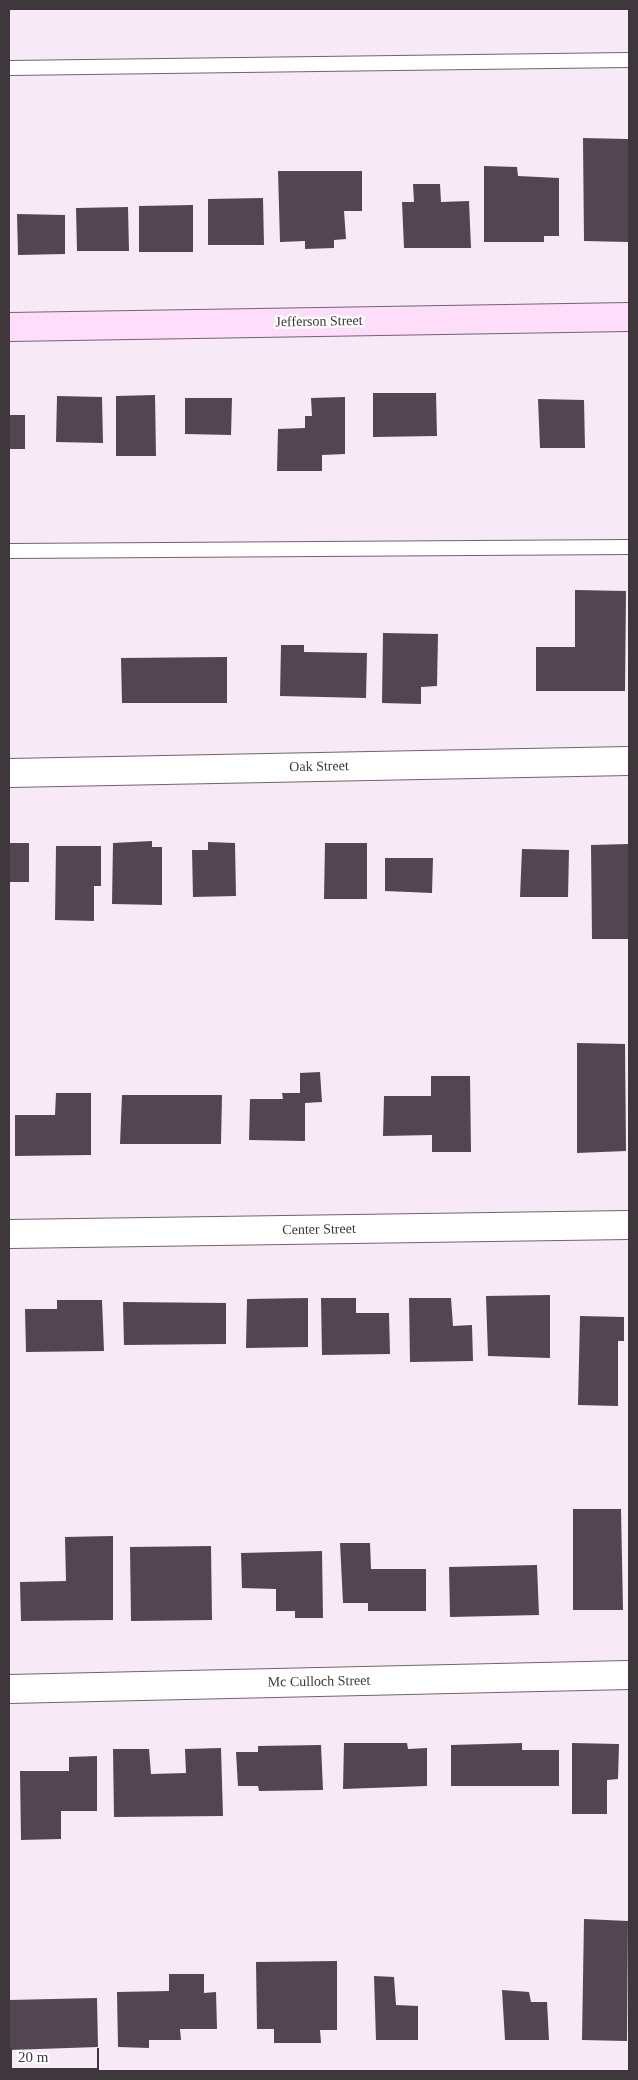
<!DOCTYPE html>
<html>
<head>
<meta charset="utf-8">
<style>
  body { margin:0 }
  #map { position:relative; width:638px; height:2080px; overflow:hidden; background:#f8e9f6; font-family:"Times New Roman",serif }
  canvas { display:block }
  .frame { position:absolute; inset:0; border:10px solid #3e383d; pointer-events:none }
  .scale { position:absolute; left:10px; top:2048px; width:89px; height:22px; box-sizing:border-box; border:2px solid #3e383d; border-top:0; padding-left:6px; font-size:15px; line-height:18px; white-space:nowrap; color:#3e383d; -webkit-text-stroke:4px #fff; paint-order:stroke }
</style>
</head>
<body>
<div id="map">
<canvas width="638" height="2080"></canvas>
<div class="frame"></div>
<div class="scale">20 m</div>
</div>
<script>
const c = document.querySelector('canvas').getContext('2d');
c.lineJoin = 'round';
function fill(path, color) { c.fillStyle = color; c.fill(path, 'evenodd'); }
const toPath = rows => new Path2D(rows.map(r => 'M' + r).join(''));
function strokePath(path, color, width, dash) { c.strokeStyle = color; c.lineWidth = width; c.lineCap = dash ? 'butt' : 'round'; c.setLineDash(dash || []); c.stroke(path); }
function write(font, color, halo, rows, align = 'center') {
  c.font = font + ' "Times New Roman",serif'; c.lineWidth = 5; c.setLineDash([]); c.textBaseline = 'middle'; c.strokeStyle = halo; c.fillStyle = color; for (const [text, x, y, turn = 0] of rows) {
    c.save(); c.translate(x, y); c.rotate((+turn || 0) * Math.PI / 180); c.textAlign = isNaN(turn) ? turn : align; if (halo) c.strokeText(text, 0, 0); c.fillText(text, 0, 0); c.restore();
  }
}
fill(toPath([
  [583,138,628,139,629,242,584,241],
  [484,166,517,167,518,176,559,178,559,236,544,236,544,242,484,242],
  [278,171,362,171,362,211,344,211,346,239,334,240,334,248,305,249,305,241,280,242],
  [413,184,440,184,441,202,469,201,471,248,404,248,402,202,414,202],
  [263,198,264,245,208,245,208,199],
  [193,205,193,252,139,252,139,206],
  [128,207,129,251,77,251,76,208],
  [17,214,65,215,65,254,18,255],
  [373,393,436,393,437,436,373,437],
  [155,395,156,456,116,456,116,396],
  [57,396,102,397,103,443,56,442],
  [345,397,345,454,322,455,322,471,277,471,278,429,305,428,305,416,312,416,311,398],
  [185,398,232,398,231,435,185,434],
  [538,399,584,400,585,448,540,448],
  [9,415,25,415,25,449,9,449],
  [575,590,626,591,625,691,536,691,536,647,575,647],
  [383,633,438,634,437,686,421,687,421,704,382,703],
  [281,645,304,645,304,652,367,653,366,698,280,696],
  [227,657,227,703,122,703,121,658],
  [152,841,152,847,162,847,162,905,112,904,113,843],
  [208,842,235,843,236,896,193,897,192,850,208,850],
  [9,843,29,843,29,882,9,882],
  [325,843,367,843,367,899,324,899],
  [629,844,629,939,592,939,591,845],
  [56,846,101,846,101,886,94,886,94,921,55,920],
  [522,849,569,850,568,897,520,897],
  [385,858,433,858,432,893,385,891],
  [577,1043,625,1044,626,1151,577,1153],
  [320,1072,322,1102,305,1103,305,1141,249,1140,250,1099,283,1099,282,1093,300,1093,300,1073],
  [431,1076,470,1076,471,1152,432,1152,432,1135,383,1136,384,1096,431,1096],
  [56,1093,91,1093,91,1155,15,1156,15,1115,55,1115],
  [122,1095,222,1095,221,1144,120,1144],
  [550,1295,550,1358,488,1356,486,1296],
  [308,1298,308,1347,246,1348,247,1299],
  [321,1298,356,1298,356,1313,389,1313,390,1354,322,1355],
  [409,1298,451,1298,453,1326,472,1325,473,1361,410,1362],
  [57,1300,102,1300,104,1351,26,1352,25,1309,57,1309],
  [123,1302,226,1303,226,1344,124,1345],
  [580,1316,624,1317,624,1341,618,1341,618,1406,578,1405],
  [573,1509,621,1509,623,1610,573,1610],
  [113,1536,113,1620,21,1621,20,1582,66,1581,65,1537],
  [340,1543,370,1543,371,1569,426,1569,426,1611,368,1611,368,1603,343,1603],
  [211,1546,212,1620,131,1621,130,1547],
  [322,1551,323,1618,295,1618,295,1611,276,1611,276,1589,242,1588,241,1553],
  [537,1565,539,1615,450,1617,449,1567],
  [344,1743,407,1743,408,1749,427,1748,427,1786,343,1789],
  [522,1743,522,1750,559,1750,559,1786,451,1786,451,1745],
  [572,1743,619,1744,618,1779,607,1780,607,1814,572,1814],
  [321,1745,323,1790,259,1791,258,1786,238,1786,236,1752,258,1752,258,1746],
  [221,1748,223,1816,114,1817,113,1749,149,1749,151,1774,186,1773,185,1749],
  [97,1756,97,1811,61,1811,61,1839,21,1840,20,1771,69,1771,69,1757],
  [584,1919,628,1921,627,2041,582,2040],
  [337,1961,337,2030,320,2030,321,2043,274,2043,274,2029,257,2029,256,1962],
  [169,1974,204,1974,204,1993,216,1992,217,2029,180,2029,181,2040,149,2040,149,2048,118,2047,117,1992,169,1991],
  [374,1976,394,1977,396,2005,418,2006,418,2040,376,2040],
  [502,1990,529,1992,531,2002,547,2002,549,2040,505,2040],
  [97,1998,98,2047,9,2050,9,2000]
]), '#524650');
const lane = toPath([
  [9,68,629,60],
  [9,551,629,547]
]);
const street = toPath([
  [9,773,629,761],
  [9,1234,629,1225],
  [9,1689,629,1675]
]);
const secondary = toPath([
  [9,327,629,317]
]);
strokePath(lane, '#71646f', 16);
strokePath(street, '#71646f', 30);
strokePath(secondary, '#71646f', 30);
strokePath(lane, '#fff', 14);
strokePath(street, '#fff', 28);
strokePath(secondary, '#feddfb', 28);
write('14px', '#3e383d', '#fff', [
  ["Jefferson Street",319,322,-1],
  ["Oak Street",319,767,-1],
  ["Center Street",319,1230,-1],
  ["Mc Culloch Street",319,1682,-1]
]);
</script>
</body>
</html>
